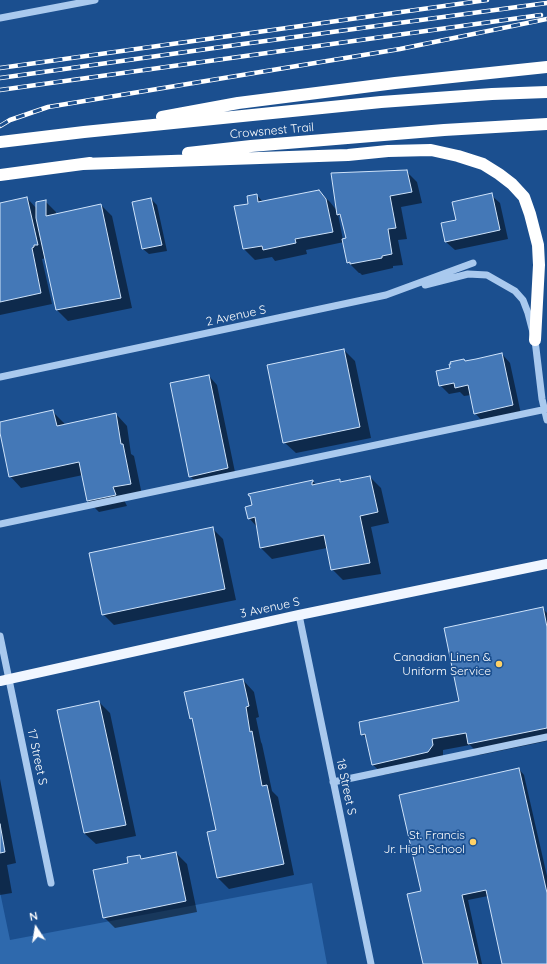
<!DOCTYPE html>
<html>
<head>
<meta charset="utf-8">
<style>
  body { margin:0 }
  #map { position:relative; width:547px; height:964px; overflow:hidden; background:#1b4f8f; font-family:Quicksand,sans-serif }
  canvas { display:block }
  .north { position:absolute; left:16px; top:908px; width:40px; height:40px; -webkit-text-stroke:3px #1b4f8f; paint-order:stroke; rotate:348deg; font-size:11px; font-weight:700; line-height:16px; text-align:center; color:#fff }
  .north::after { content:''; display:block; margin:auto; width:14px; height:18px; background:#fff; clip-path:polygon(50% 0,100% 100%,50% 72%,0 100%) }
</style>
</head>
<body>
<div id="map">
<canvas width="547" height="964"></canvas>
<div class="north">N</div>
</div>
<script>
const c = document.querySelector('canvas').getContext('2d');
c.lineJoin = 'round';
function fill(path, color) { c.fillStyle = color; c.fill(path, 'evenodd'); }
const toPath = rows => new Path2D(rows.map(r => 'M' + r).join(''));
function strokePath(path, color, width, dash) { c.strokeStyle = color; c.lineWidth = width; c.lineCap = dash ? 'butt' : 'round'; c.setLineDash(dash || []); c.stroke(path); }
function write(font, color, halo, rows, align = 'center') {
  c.font = font + ' Quicksand,sans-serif'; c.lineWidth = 3.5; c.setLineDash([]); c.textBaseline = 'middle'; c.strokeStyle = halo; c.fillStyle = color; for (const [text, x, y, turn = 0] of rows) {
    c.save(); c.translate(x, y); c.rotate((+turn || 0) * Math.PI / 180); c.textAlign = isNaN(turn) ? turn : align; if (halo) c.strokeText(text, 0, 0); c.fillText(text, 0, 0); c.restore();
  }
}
fill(toPath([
  [312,883,327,964,0,964,0,892,10,940]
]), '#2e69ad');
fill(toPath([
  [406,171,417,182,422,203,401,207,407,239,398,240,403,265,393,266,393,268,362,275,360,273,359,273,348,262,344,242,306,250,307,254,275,261,272,257,255,260,244,249,235,207,249,204,257,195,263,202,319,191,330,202,338,212],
  [338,214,342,219,347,239,343,240],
  [491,195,500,203,508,239,455,250,446,242,457,221],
  [27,198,37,209,45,201,56,212,56,215,101,205,112,216,132,308,68,321,57,310,46,258,42,259,52,304,0,315,0,204],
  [151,199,157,205,167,251,149,254,143,249],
  [344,350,355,361,371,438,296,453,284,442],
  [502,354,510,363,521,414,483,422,475,413,471,395,464,396,460,392,449,394,440,385,451,368,466,362],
  [209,376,217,385,236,477,199,485,190,476],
  [53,412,64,423,65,426,116,414,127,426,131,454,134,456,142,495,123,498,127,506,99,512,88,501,83,475,21,488,10,476,0,428,0,423],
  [370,477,381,488,389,523,371,527,381,574,343,580,332,569,327,548,272,559,261,548,257,527,249,518,313,481,316,485,339,480,342,483],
  [212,528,223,539,236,600,114,625,103,614],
  [543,609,547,613,547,741,480,755,470,745,443,750,443,756,440,763,384,775,372,764,367,739,362,734,460,701],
  [243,680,254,692,259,717,256,718,261,742,262,744,272,791,278,797,294,875,229,889,218,878,208,833,217,831,194,721,191,718],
  [99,702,110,713,136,836,96,844,84,833],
  [519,769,524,775,547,876,547,964,503,964,488,896,468,900,482,964,424,964,422,892],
  [0,779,16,863,7,865,12,893,0,895],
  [176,853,187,864,197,912,115,928,104,917,130,864,140,856,144,860]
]), '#0007');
const building = toPath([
  [407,170,412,192,390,196,396,228,388,229,392,254,382,256,382,258,350,264,350,262,347,263,342,239,346,238,340,214,337,215,331,173,407,170],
  [319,190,326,199,333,232,295,239,296,243,263,250,262,246,243,249,234,206,248,204,247,196,257,194,258,202,319,190],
  [492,193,500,230,445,242,441,223,456,220,452,202,492,193],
  [27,197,38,245,34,245,34,247,32,248,41,293,0,302,0,203,27,197],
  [151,198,162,245,142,249,132,202,151,198],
  [46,200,46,216,101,204,121,298,56,310,36,218,36,202,46,200],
  [344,349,360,427,283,443,267,365,344,349],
  [502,353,513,405,474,414,468,385,455,388,454,383,439,386,436,371,450,368,449,364,451,364,450,362,464,359,465,361,476,359,502,353],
  [209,375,228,468,189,477,170,383,209,375],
  [53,410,57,426,116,413,121,444,123,444,131,484,113,487,116,495,87,501,79,462,9,477,0,433,0,422,53,410],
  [370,476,378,512,360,516,370,563,331,570,324,535,260,548,255,517,248,519,245,507,252,505,250,496,249,496,248,494,313,480,313,482,312,482,312,485,340,479,340,482,370,476],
  [213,527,225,589,102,615,89,553,213,527],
  [543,607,547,627,547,728,468,744,466,733,432,739,433,745,428,752,372,765,365,734,361,735,359,722,459,701,444,628,543,607],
  [243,679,249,706,246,707,250,732,252,731,262,786,267,785,284,864,217,878,207,832,216,830,192,718,190,719,184,692,243,679],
  [99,701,126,825,84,833,57,710,99,701],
  [519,768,547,893,547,964,502,964,486,890,462,895,478,964,423,964,407,894,421,891,399,795,519,768],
  [0,824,5,852,0,853,0,824],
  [176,852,186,901,103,918,93,870,128,863,127,857,140,855,141,859,176,852]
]);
fill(building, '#4478b7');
strokePath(building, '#cfe3fa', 1);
strokePath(toPath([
  [0,18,95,0],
  [425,285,468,274,487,275,515,291,523,300,528,313,535,340,542,399,547,420],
  [0,377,386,295,473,263],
  [0,524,547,409],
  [299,615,371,964],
  [0,636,51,883],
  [333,782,547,737]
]), '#a9c9ee', 7);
strokePath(toPath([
  [0,681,299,615,547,564]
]), '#f0f6ff', 10);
strokePath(toPath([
  [162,117,238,103,395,83,547,67],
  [0,142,84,132,381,102,492,94,547,92],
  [188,153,251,146,444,130,547,124],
  [83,164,348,155,388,151,431,150,458,156,483,164,499,174,512,184,524,197,530,214,538,245,539,265,535,340],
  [0,175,90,163]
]), '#fff', 12);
const rail = toPath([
  [0,68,487,0],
  [0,78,243,44,547,3],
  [0,90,541,15],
  [0,126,10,120,48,107,400,49,547,19]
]);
strokePath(rail, '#fff', 4.5);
strokePath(rail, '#1b4f8f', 3, [9]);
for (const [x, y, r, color] of [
  [499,664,4,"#ffd166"],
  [473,842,4,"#ffd166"]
]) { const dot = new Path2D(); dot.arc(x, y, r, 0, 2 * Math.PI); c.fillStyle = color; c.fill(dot); strokePath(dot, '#1b4f8f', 1.5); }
write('12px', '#fff', '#1b4f8f', [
  ["Crowsnest Trail",272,131,-5],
  ["2 Avenue S",236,316,-12],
  ["3 Avenue S",270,608,-12],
  ["17 Street S",37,757,78],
  ["18 Street S",346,787,78]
]);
write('12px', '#fff', '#1b4f8f', [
  ["Canadian Linen &",491,657],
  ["Uniform Service",491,671],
  ["St. Francis",465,835],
  ["Jr. High School",465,849]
], 'right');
</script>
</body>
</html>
